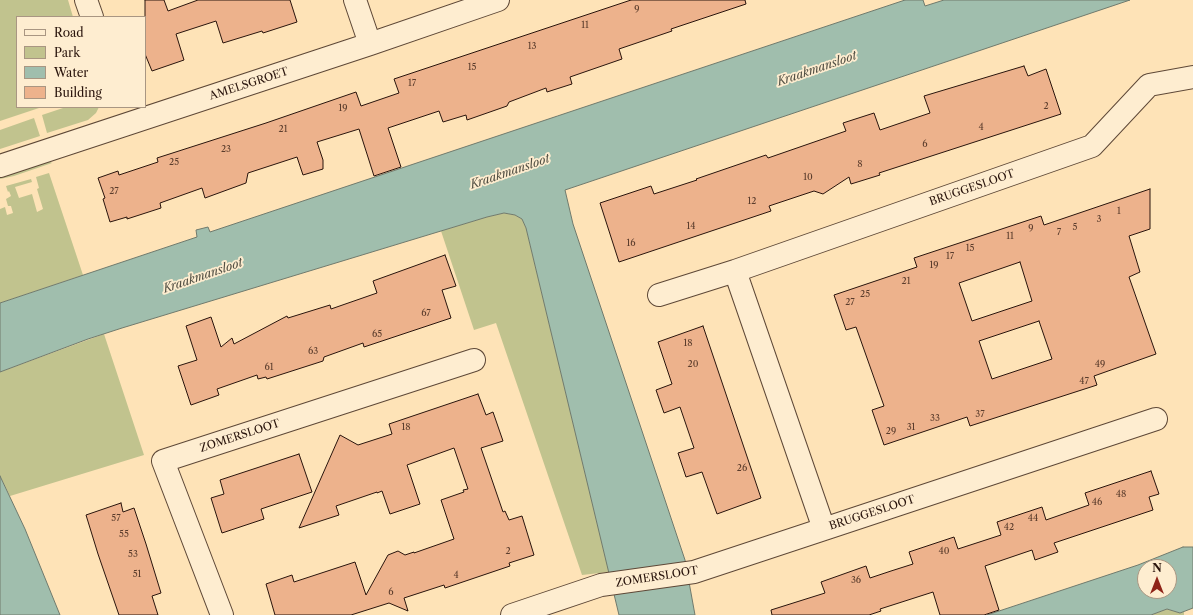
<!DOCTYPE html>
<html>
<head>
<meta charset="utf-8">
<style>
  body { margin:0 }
  #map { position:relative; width:1193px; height:615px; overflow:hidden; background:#fee3b7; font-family:"Libre Caslon Text",serif }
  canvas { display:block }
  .legend { position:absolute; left:16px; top:16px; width:130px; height:92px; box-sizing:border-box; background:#feedd0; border:1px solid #a99682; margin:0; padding:5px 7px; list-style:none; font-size:12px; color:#29140c }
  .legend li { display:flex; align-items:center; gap:8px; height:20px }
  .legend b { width:20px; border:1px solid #a99682 }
  .north { position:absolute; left:1137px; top:559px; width:40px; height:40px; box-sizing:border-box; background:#feedd0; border:1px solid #a99682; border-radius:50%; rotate:0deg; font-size:11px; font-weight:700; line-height:16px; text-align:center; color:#29140c }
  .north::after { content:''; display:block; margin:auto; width:14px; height:18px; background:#8f2418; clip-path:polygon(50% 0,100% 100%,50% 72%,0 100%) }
</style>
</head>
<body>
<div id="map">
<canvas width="1193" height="615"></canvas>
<ul class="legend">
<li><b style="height:5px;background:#feedd0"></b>Road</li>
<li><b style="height:11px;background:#c1c38e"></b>Park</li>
<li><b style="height:11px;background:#a0bead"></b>Water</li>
<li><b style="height:11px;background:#edb28c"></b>Building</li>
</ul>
<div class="north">N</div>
</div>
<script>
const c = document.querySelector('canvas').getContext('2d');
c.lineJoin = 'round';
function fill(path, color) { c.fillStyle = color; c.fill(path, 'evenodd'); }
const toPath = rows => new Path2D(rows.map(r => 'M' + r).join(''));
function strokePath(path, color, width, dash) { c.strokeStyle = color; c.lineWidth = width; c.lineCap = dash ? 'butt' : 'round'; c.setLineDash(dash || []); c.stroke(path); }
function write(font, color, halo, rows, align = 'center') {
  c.font = font + ' "Libre Caslon Text",serif'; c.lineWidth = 3.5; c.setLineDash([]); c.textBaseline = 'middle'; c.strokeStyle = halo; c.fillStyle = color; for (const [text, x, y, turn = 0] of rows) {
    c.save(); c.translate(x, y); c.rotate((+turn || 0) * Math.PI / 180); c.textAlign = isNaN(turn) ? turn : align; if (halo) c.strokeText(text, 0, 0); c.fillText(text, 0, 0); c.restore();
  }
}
fill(toPath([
  [0,0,68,0,73,17,17,17,17,107,42,107,0,121],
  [66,107,99,107,96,113,88,120,47,133,42,115],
  [34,118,40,136,0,149,0,130],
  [49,161,52,163,14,176,0,179,0,171],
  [49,173,83,275,0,303,0,209,5,207,7,215,13,213,11,206,8,206,6,199,11,196,9,191,8,192,6,186,31,179,32,182,15,187,19,198,32,194,37,212,43,209,37,189,39,188,36,177],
  [504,213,515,215,522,219,526,228,609,572,582,575,496,323,474,330,441,231,487,217],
  [104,334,144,455,10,496,0,476,0,372],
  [1167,609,1180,613,1184,611,1184,615,1151,615]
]), '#c1c38e');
const water = toPath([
  [905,0,923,0,925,6,944,0,1130,0,565,190,573,224,685,560,695,615,619,615,526,228,522,219,515,215,504,213,487,217,122,328,88,339,0,372,0,303,197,237,196,230,208,227,210,232,905,0],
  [0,476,25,529,60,615,0,615,0,476],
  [1183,547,1193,547,1193,608,1180,613,1167,609,1151,615,987,615,1138,565,1183,547],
  [1145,567,1169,567,1169,591,1145,591,1145,567]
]);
fill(water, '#a0bead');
strokePath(water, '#707a6d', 1);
const building = toPath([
  [145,0,164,0,168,11,198,0,290,0,297,22,263,33,262,31,223,43,216,21,176,34,184,60,152,71,145,54,145,0],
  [631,0,745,0,746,4,671,29,672,31,619,49,622,59,570,77,572,84,547,92,546,88,509,102,507,106,467,120,466,115,443,122,439,111,388,128,401,167,374,176,359,129,317,142,323,160,323,169,303,175,297,157,248,173,246,183,205,198,202,188,160,203,161,208,127,219,127,217,110,222,103,199,105,198,98,178,118,171,119,175,158,162,157,158,266,123,356,92,361,106,399,93,394,79,631,0],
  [1024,66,1028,76,1046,69,1061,114,879,173,880,175,851,184,849,177,823,194,814,191,769,206,771,211,619,262,600,203,651,186,654,194,697,180,696,179,766,155,768,158,846,131,843,123,874,113,880,130,930,113,924,96,1024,66],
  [1150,189,1150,229,1129,236,1140,272,1129,277,1156,354,1094,376,1097,385,970,426,967,417,884,445,872,410,884,406,856,327,846,330,834,295,917,267,914,258,1041,216,1044,225,1150,189],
  [1020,262,1032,301,972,321,959,283,1020,262],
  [1039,321,1052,359,992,379,979,341,1039,321],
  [445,255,456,286,442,290,451,318,364,347,363,343,324,357,323,361,267,379,266,377,258,379,257,375,217,389,219,395,191,405,178,366,197,360,186,326,211,317,221,347,232,338,234,344,287,316,288,318,330,305,331,309,377,293,373,281,445,255],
  [703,326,761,498,717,514,702,472,686,477,678,453,694,448,680,407,664,413,656,390,672,384,658,342,703,326],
  [478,394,486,415,493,412,503,441,481,448,503,512,505,511,509,520,522,516,534,555,509,563,510,566,445,588,444,585,404,598,408,611,389,603,351,615,275,615,266,584,292,575,294,582,355,562,366,595,388,555,398,551,405,555,414,552,414,553,454,539,441,500,464,492,463,490,468,489,454,448,407,465,420,504,390,514,382,491,377,493,377,492,336,506,339,515,299,528,340,435,358,445,392,434,389,424,478,394],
  [299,454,312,492,261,509,264,519,222,533,211,498,224,494,220,480,299,454],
  [1151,471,1159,494,1149,497,1153,510,1054,543,1058,552,1035,560,1032,550,985,566,999,610,984,615,940,615,933,592,880,609,881,611,869,615,772,615,771,610,825,593,821,582,866,566,870,578,891,571,913,564,909,552,954,537,958,549,1001,535,997,522,1042,507,1046,520,1089,505,1085,493,1151,471],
  [121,503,123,512,134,508,146,544,161,593,152,596,158,615,119,615,98,554,86,515,121,503]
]);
fill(building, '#edb28c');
strokePath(building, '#29140c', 1);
const street = toPath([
  [86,0,92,17],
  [355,0,370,44],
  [0,166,370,44,498,0],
  [735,271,824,529,1156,419],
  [659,295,735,271,1092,146,1149,85,1193,77],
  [222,615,163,461,474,360],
  [512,615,601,585,694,572,824,529]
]);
strokePath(street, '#5e4837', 24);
strokePath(street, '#feedd0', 22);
write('9px', '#5a3c2c', null, [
  ["9",637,9],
  ["11",585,25],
  ["13",532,46],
  ["15",472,67],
  ["17",412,83],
  ["2",1046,106],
  ["19",343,108],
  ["4",981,127],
  ["21",283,129],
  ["6",925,144],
  ["23",226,149],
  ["25",174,162],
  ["8",860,164],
  ["10",808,177],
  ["27",114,191],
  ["12",752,201],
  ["1",1119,211],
  ["3",1099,219],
  ["14",691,226],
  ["5",1075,227],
  ["9",1031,228],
  ["7",1059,232],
  ["11",1010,236],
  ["16",631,243],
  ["15",970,248],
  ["17",950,256],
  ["19",934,265],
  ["21",906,281],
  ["25",865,294],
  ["27",850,302],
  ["67",426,313],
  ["65",377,334],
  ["18",688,343],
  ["63",313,351],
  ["20",693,364],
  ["49",1100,364],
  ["61",269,367],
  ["47",1084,381],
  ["37",980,414],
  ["33",935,418],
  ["18",406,427],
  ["31",911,427],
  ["29",891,431],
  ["26",742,468],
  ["48",1121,494],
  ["46",1097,502],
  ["57",116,518],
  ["44",1033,518],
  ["42",1009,527],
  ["55",124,534],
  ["2",508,551],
  ["40",944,551],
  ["53",133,554],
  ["51",137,574],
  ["4",456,575],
  ["36",856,580],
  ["6",391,592]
]);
write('11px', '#29140c', '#feedd0', [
  ["AMELSGROET",249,84,-18],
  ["BRUGGESLOOT",972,188,-19],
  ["ZOMERSLOOT",240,436,-18],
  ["BRUGGESLOOT",872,513,-18],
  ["ZOMERSLOOT",657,577,-9]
]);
write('italic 12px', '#535044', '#feedd0', [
  ["Kraakmansloot",817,69,-19],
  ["Kraakmansloot",510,172,-19],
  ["Kraakmansloot",203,276,-19]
]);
</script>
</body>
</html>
